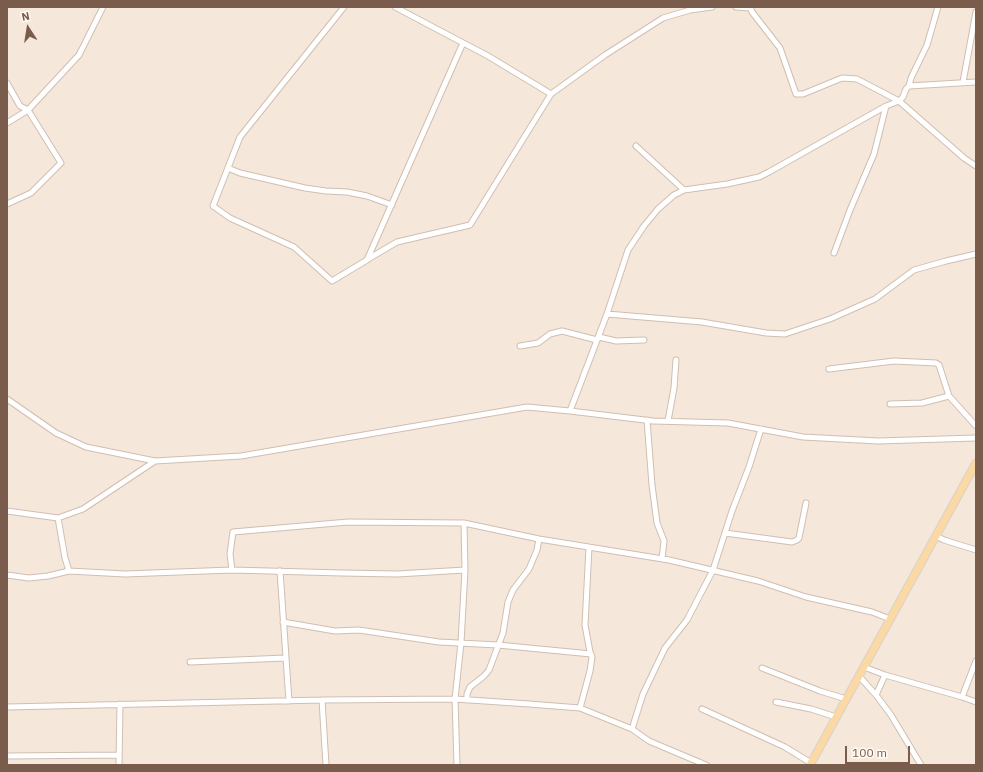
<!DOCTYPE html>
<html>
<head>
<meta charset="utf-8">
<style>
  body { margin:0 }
  #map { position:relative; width:983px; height:772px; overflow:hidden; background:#fdf6ec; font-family:"IBM Plex Sans",sans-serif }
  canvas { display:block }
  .frame { position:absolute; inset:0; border:8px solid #7a5c4d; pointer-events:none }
  .north { position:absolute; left:8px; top:8px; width:40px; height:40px; -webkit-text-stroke:3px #fffaf3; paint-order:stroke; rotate:348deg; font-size:11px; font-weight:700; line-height:16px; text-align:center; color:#7a5c4d }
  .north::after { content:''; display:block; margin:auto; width:14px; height:18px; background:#7a5c4d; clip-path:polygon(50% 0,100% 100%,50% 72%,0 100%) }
  .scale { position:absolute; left:845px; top:746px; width:65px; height:18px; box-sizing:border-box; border:2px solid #7a5c4d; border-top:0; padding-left:5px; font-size:12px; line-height:14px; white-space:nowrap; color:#7a5c4d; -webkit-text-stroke:3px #fffaf3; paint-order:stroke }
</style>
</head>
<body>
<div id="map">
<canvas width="983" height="772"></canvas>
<div class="frame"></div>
<div class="north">N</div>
<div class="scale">100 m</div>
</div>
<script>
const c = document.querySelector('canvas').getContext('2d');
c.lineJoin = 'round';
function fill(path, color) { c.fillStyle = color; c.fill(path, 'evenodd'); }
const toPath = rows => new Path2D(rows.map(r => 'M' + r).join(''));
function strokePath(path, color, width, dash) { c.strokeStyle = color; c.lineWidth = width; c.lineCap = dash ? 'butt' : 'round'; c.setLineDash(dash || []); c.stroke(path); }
fill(toPath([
  [7,7,976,7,976,765,7,765]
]), '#f5e8da');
const minor = toPath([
  [344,7,240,137,213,206,230,218,294,247,332,281,367,260,463,43],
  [395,7,488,56,551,94,605,55,663,18,690,10,712,7],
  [736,7,750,8],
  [750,7,752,12,780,48,796,94,803,94,842,78,857,79,899,101,964,158,976,166],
  [963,82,976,12],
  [7,83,20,106,28,110,61,163,31,193,7,204],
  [909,86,911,78,927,45,938,7],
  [7,123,28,110,79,55,103,7],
  [636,146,684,190],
  [228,168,240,173,305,188,326,191,347,192,367,196,392,205],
  [834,253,850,210,874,154,886,106],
  [368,259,397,242,470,225,551,94],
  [607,314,702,322,766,333,785,334,830,319,875,299,914,270,946,261,976,254],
  [599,337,616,341,644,340],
  [520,346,538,343,550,334,562,331,597,340],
  [829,369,894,361,936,363,939,365,949,396,976,426],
  [7,399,56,433,86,447,155,461,241,456,527,407,570,411,653,421,728,423,803,437,878,441,976,438],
  [890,404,922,403,949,396],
  [570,411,607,314,628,250,644,226,658,209,674,195,684,190,727,184,759,177,769,172,886,106,899,101,903,97,906,89,909,86,976,82],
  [647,420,652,485,657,523,664,541,662,559],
  [668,421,674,388,676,360],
  [7,511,58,518,83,509,155,461],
  [58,518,65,558,69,571,125,574,232,570,230,554,233,532,348,522,464,523,539,539,669,560,758,581,806,597,872,612,890,619],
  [725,533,792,542,797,540,799,538,806,503],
  [936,536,944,540,976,550],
  [232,570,342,573,397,574,465,570],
  [280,571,289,701],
  [7,575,29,578,48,576,69,571],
  [283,622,335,631,359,630,439,642,498,645,591,654],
  [190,662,285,658],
  [864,667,885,675,962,697,976,702],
  [762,668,820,691,846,699],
  [859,676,876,695,891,715,921,765],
  [876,695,885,675],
  [962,697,976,661],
  [322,700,326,765],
  [467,700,467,694,470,687,484,676,489,670,503,633,508,602,513,590,529,569,537,550,539,539],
  [776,702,811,709,836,717],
  [7,707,322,700,455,699,529,704,580,708,632,729,649,741,706,765],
  [580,708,590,671,592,657,590,652,585,625,589,547],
  [702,709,785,747,811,763],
  [632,729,643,694,665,648,687,620,713,570,732,511,749,467,761,429],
  [7,756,119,755],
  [119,765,120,704],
  [457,765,455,699,461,643,465,570,464,523]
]);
const major = toPath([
  [810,765,976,463]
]);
strokePath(minor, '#d1beb0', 7);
strokePath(major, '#dad1cd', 9);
strokePath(minor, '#fff', 5);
strokePath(major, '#fbd9a5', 7);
</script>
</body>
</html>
